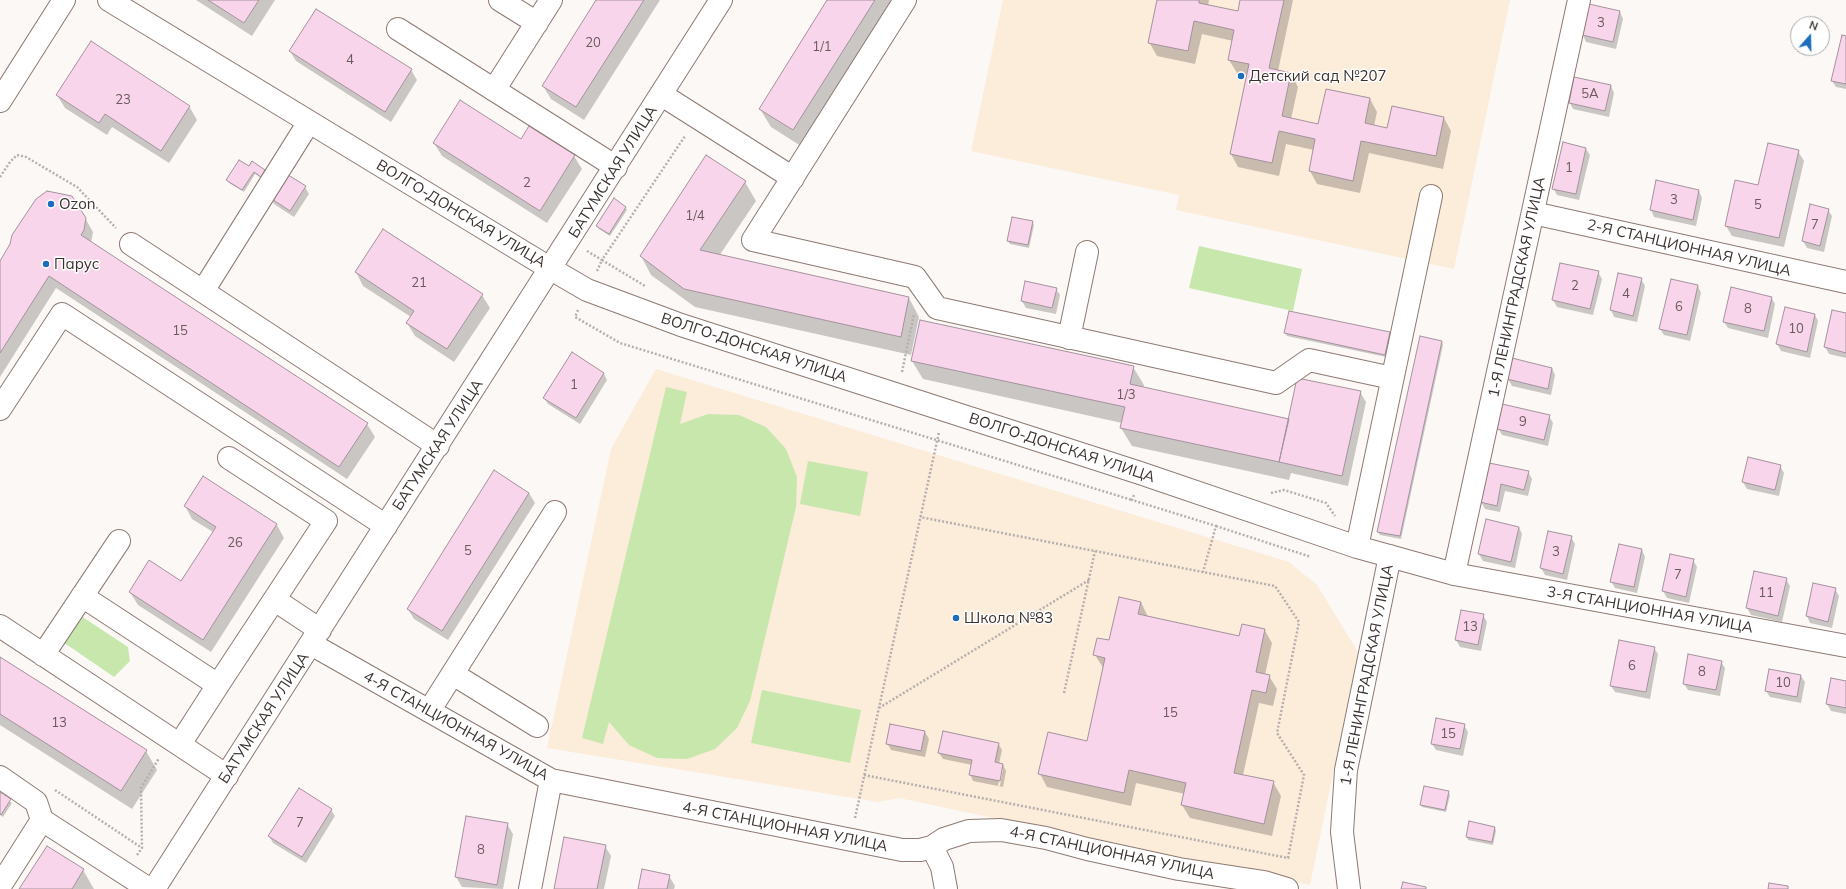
<!DOCTYPE html>
<html>
<head>
<meta charset="utf-8">
<style>
  body { margin:0 }
  #map { position:relative; width:1846px; height:889px; overflow:hidden; background:#fcf8f6; font-family:Mulish,sans-serif }
  canvas { display:block }
  .north { position:absolute; left:1790px; top:16px; width:40px; height:40px; box-sizing:border-box; background:#fff; border:1px solid #b0adab; border-radius:50%; rotate:20deg; font-size:11px; font-weight:700; line-height:16px; text-align:center; color:#3a312e }
  .north::after { content:''; display:block; margin:auto; width:14px; height:18px; background:#1c6ebc; clip-path:polygon(50% 0,100% 100%,50% 72%,0 100%) }
</style>
</head>
<body>
<div id="map">
<canvas width="1846" height="889"></canvas>
<div class="north">N</div>
</div>
<script>
const c = document.querySelector('canvas').getContext('2d');
c.lineJoin = 'round';
function fill(path, color) { c.fillStyle = color; c.fill(path, 'evenodd'); }
const toPath = rows => new Path2D(rows.map(r => 'M' + r).join(''));
function strokePath(path, color, width, dash) { c.strokeStyle = color; c.lineWidth = width; c.lineCap = dash ? 'butt' : 'round'; c.setLineDash(dash || []); c.stroke(path); }
function write(font, color, halo, rows, align = 'center') {
  c.font = font + ' Mulish,sans-serif'; c.lineWidth = 3; c.setLineDash([]); c.textBaseline = 'middle'; c.strokeStyle = halo; c.fillStyle = color; for (const [text, x, y, turn = 0] of rows) {
    c.save(); c.translate(x, y); c.rotate((+turn || 0) * Math.PI / 180); c.textAlign = isNaN(turn) ? turn : align; if (halo) c.strokeText(text, 0, 0); c.fillText(text, 0, 0); c.restore();
  }
}
fill(toPath([
  [1003,0,1510,0,1454,269,1176,210,1179,195,971,151],
  [656,369,1289,562,1317,585,1358,652,1310,885,899,798,878,802,547,748,611,449]
]), '#fcecda');
fill(toPath([
  [1199,246,1302,269,1293,311,1189,288],
  [666,387,687,392,680,424,708,414,739,415,766,427,786,449,797,477,796,507,750,701,737,728,715,749,687,759,657,758,629,745,609,722,603,744,582,738],
  [808,461,868,472,860,516,800,504],
  [81,616,128,647,130,661,114,677,63,642],
  [762,690,861,710,850,763,751,743]
]), '#c7e7ad');
fill(toPath([
  [196,0,275,0,252,36],
  [598,0,660,0,584,120,551,99,543,86],
  [829,0,897,0,804,148,771,127,760,109],
  [1158,0,1209,0,1208,6,1239,12,1241,0,1293,0,1278,71,1291,74,1298,87,1291,119,1319,125,1370,99,1377,112,1374,126,1388,129,1444,118,1451,131,1443,169,1369,153,1360,193,1317,184,1310,171,1314,150,1286,144,1279,176,1238,167,1231,154,1247,75,1237,73,1229,60,1233,41,1202,34,1195,64,1157,56,1149,42],
  [1589,5,1620,12,1623,19,1616,49,1586,42,1583,35],
  [316,10,411,70,417,80,391,122,296,61,290,51],
  [1846,37,1846,89,1836,87,1832,81],
  [1611,86,1614,93,1609,117,1573,109,1570,103],
  [57,95,189,106,197,120,169,163,112,127,107,135,65,108],
  [521,140,574,156,582,169,547,223,442,156,434,143],
  [1586,149,1590,155,1579,200,1557,195,1553,188],
  [1798,151,1804,161,1784,247,1732,236,1726,226,1759,186],
  [707,157,745,182,756,201,719,256,909,298,919,317,911,355,695,307,651,275,641,256],
  [249,168,265,171,266,174,263,179,255,174,244,192,229,183,227,180],
  [1657,182,1699,191,1702,198,1696,226,1654,217,1651,210],
  [305,187,309,194,294,217,274,204,270,197],
  [625,207,627,210,610,236,599,229,597,226],
  [1828,210,1832,216,1824,252,1807,248,1803,241],
  [85,218,93,232,91,243,367,424,375,437,347,479,56,288,0,377,0,263],
  [1032,222,1034,225,1029,248,1010,244,1008,241],
  [356,272,482,295,490,308,454,362,415,336,407,323,411,317,363,286],
  [1598,272,1602,279,1593,315,1557,307,1553,300],
  [1641,279,1645,286,1637,322,1614,317,1611,310],
  [1698,286,1701,293,1690,341,1664,335,1660,329],
  [1056,289,1060,295,1056,314,1026,308,1022,301],
  [1771,297,1775,304,1768,338,1728,328,1724,322],
  [1785,308,1815,315,1818,321,1810,358,1781,351,1777,344],
  [1833,311,1846,314,1846,358,1829,354,1825,347],
  [1285,333,1389,333,1391,336,1386,357,1287,336],
  [1442,342,1443,345,1401,539,1380,535,1378,532],
  [572,354,604,374,607,380,580,424,548,404,544,398],
  [1513,359,1552,368,1555,375,1551,395,1512,386,1508,379],
  [912,361,1133,367,1144,385,1143,388,1288,419,1360,392,1366,402,1348,486,1291,473,1289,480,1132,446,1121,428,1122,423,923,379],
  [1549,416,1553,423,1548,446,1502,435,1498,428],
  [1490,464,1528,472,1532,479,1528,496,1505,491,1500,512,1485,509,1481,502],
  [1780,466,1784,473,1779,496,1747,489,1743,482],
  [203,478,277,525,284,538,211,652,138,605,130,592,181,582,213,532,192,519,185,506],
  [529,493,535,503,448,640,414,619,408,609],
  [1519,527,1522,534,1515,568,1483,561,1479,554],
  [1549,532,1571,537,1575,544,1567,580,1545,575,1541,568],
  [1642,550,1645,557,1637,593,1615,588,1611,581],
  [1693,560,1697,567,1689,603,1667,598,1663,591],
  [1755,572,1786,579,1790,586,1782,622,1751,615,1747,608],
  [1835,589,1839,596,1832,628,1810,623,1807,616],
  [1141,602,1148,617,1240,637,1264,629,1272,643,1265,675,1269,676,1277,689,1273,706,1259,703,1243,775,1273,782,1281,796,1272,836,1190,818,1182,805,1185,794,1136,783,1131,806,1047,787,1040,774,1088,742,1104,669,1095,655,1110,641],
  [1483,615,1487,622,1481,651,1460,647,1456,640],
  [1654,648,1658,654,1650,699,1615,692,1611,686],
  [0,658,146,751,157,770,132,809,0,725],
  [1721,662,1725,668,1720,696,1688,690,1684,684],
  [1801,676,1805,682,1801,703,1770,697,1766,691],
  [1846,682,1846,714,1831,711,1827,704],
  [891,725,925,732,929,739,925,757,891,750,887,743],
  [1464,725,1468,732,1463,756,1436,750,1432,744],
  [998,743,1002,750,999,764,1003,765,1006,771,1003,787,973,781,970,774,972,765,943,759,939,753],
  [1001,769,1003,769,1000,786,998,786],
  [1448,792,1450,795,1446,812,1422,807,1421,804],
  [0,794,12,803,3,817,0,815],
  [331,810,335,816,306,863,273,843,269,836],
  [467,817,507,824,513,834,503,889,462,887,456,877],
  [1470,822,1495,828,1496,831,1493,845,1468,840,1467,837],
  [605,846,611,856,604,889,555,889],
  [47,847,83,870,94,889,21,889],
  [669,876,675,886,674,889,639,889]
]), '#0003');
const building = toPath([
  [208,0,259,0,244,23,208,0],
  [596,0,644,0,576,107,542,86,596,0],
  [827,0,875,0,793,130,759,109,827,0],
  [1157,0,1199,0,1199,3,1238,11,1240,0,1284,0,1269,68,1291,73,1282,116,1318,124,1326,89,1370,98,1365,123,1387,128,1392,106,1444,117,1436,156,1361,141,1353,181,1309,171,1315,139,1279,131,1272,163,1230,154,1249,64,1228,60,1234,30,1194,21,1188,51,1148,43,1157,0],
  [1589,4,1620,11,1613,42,1582,35,1589,4],
  [316,9,412,69,385,112,289,51,316,9],
  [1842,35,1846,36,1846,84,1831,81,1842,35],
  [91,41,190,106,161,151,105,114,99,123,56,95,91,41],
  [1574,77,1611,85,1605,111,1569,103,1574,77],
  [460,100,521,139,529,126,575,155,540,211,433,143,460,100],
  [1563,142,1586,148,1576,194,1552,189,1563,142],
  [1768,143,1799,150,1779,238,1725,226,1735,180,1758,185,1768,143],
  [706,155,746,181,700,250,909,297,901,337,684,289,640,256,706,155],
  [239,160,249,166,252,161,265,170,261,177,254,172,242,190,226,180,239,160],
  [285,173,306,186,290,211,269,197,285,173],
  [1656,180,1699,190,1693,220,1650,210,1656,180],
  [47,191,72,196,86,218,84,230,81,235,368,423,339,467,49,276,0,353,0,261,10,244,12,235,36,199,47,191],
  [614,198,626,207,609,234,596,226,614,198],
  [1810,204,1829,209,1820,246,1802,241,1810,204],
  [1012,217,1033,221,1028,245,1007,241,1012,217],
  [383,229,483,294,447,349,406,323,414,311,355,272,383,229],
  [1560,263,1599,271,1590,309,1552,300,1560,263],
  [1618,273,1642,278,1633,316,1610,310,1618,273],
  [1671,279,1698,285,1687,335,1659,329,1671,279],
  [1025,281,1057,288,1052,308,1021,301,1025,281],
  [1731,287,1772,297,1764,331,1723,322,1731,287],
  [1785,307,1815,314,1807,352,1776,344,1785,307],
  [1832,310,1846,313,1846,353,1824,347,1832,310],
  [1289,311,1390,332,1385,355,1284,333,1289,311],
  [920,320,1134,366,1130,384,1289,419,1279,462,1120,428,1125,407,911,361,920,320],
  [1420,336,1442,341,1400,536,1377,532,1420,336],
  [572,352,604,373,576,418,543,398,572,352],
  [1512,358,1552,368,1548,389,1507,379,1512,358],
  [1297,378,1361,391,1342,476,1279,462,1297,378],
  [1502,404,1550,415,1544,440,1497,429,1502,404],
  [1748,457,1781,465,1775,490,1742,482,1748,457],
  [1489,463,1529,471,1524,490,1501,484,1497,506,1480,502,1489,463],
  [494,470,529,493,442,631,407,609,494,470],
  [203,476,277,524,203,640,129,592,149,560,181,581,216,527,184,506,203,476],
  [1486,519,1519,527,1511,562,1478,554,1486,519],
  [1548,531,1572,536,1563,574,1540,568,1548,531],
  [1619,544,1642,549,1634,587,1610,582,1619,544],
  [1670,554,1694,559,1686,597,1662,591,1670,554],
  [1754,571,1787,578,1778,616,1746,608,1754,571],
  [1813,583,1836,588,1828,622,1806,616,1813,583],
  [1119,597,1141,602,1138,614,1239,636,1242,624,1265,629,1256,672,1270,675,1266,693,1252,690,1234,773,1274,781,1264,824,1181,805,1186,783,1129,770,1124,793,1038,774,1048,732,1087,741,1105,658,1093,655,1097,638,1109,640,1119,597],
  [1461,610,1484,614,1478,645,1455,640,1461,610],
  [1619,640,1655,647,1646,692,1610,686,1619,640],
  [1688,654,1722,661,1716,690,1683,684,1688,654],
  [0,657,147,750,121,791,0,714,0,657],
  [1769,669,1801,675,1797,697,1765,691,1769,669],
  [1831,678,1846,681,1846,708,1826,704,1831,678],
  [1436,718,1465,724,1460,749,1431,744,1436,718],
  [890,724,925,731,921,751,886,744,890,724],
  [943,731,999,743,995,762,1003,764,1000,781,969,775,972,760,938,753,943,731],
  [1424,786,1449,791,1445,810,1420,805,1424,786],
  [299,788,332,809,302,857,268,836,299,788],
  [0,792,11,799,1,815,0,814,0,792],
  [466,816,508,823,497,885,455,877,466,816],
  [1469,821,1495,827,1492,842,1466,837,1469,821],
  [564,837,606,845,597,889,554,889,564,837],
  [47,846,84,869,72,889,19,889,47,846],
  [642,869,670,875,667,889,638,889,642,869],
  [1403,882,1426,887,1426,889,1401,889,1403,882],
  [1769,883,1788,886,1788,889,1768,889,1769,883]
]);
fill(building, '#f8d5eb');
strokePath(building, '#a4929d', 1);
const minor = toPath([
  [109,0,551,269,587,290,681,325,1140,473,1357,547,1454,574,1846,646],
  [500,0,537,23],
  [905,0,753,240,915,277,937,308,1276,383,1309,360,1392,378],
  [398,29,616,167],
  [494,90,551,0],
  [662,95,793,178],
  [0,101,64,0],
  [1533,213,1846,282],
  [131,244,438,446],
  [203,291,309,122],
  [1069,338,1087,252],
  [0,409,62,314,386,526],
  [1357,547,1431,196],
  [1454,574,1579,0],
  [82,596,218,685,180,744],
  [275,600,320,630],
  [0,626,227,776],
  [311,644,551,780,902,850,920,850,932,847,944,839,969,831,1001,830,1046,838,1087,849,1179,869,1264,882,1287,889],
  [43,655,119,541],
  [453,674,537,726],
  [218,685,326,521,229,458],
  [429,711,555,512],
  [0,777,36,802,42,820],
  [932,847,942,867,946,889],
  [0,886,42,820,149,889],
  [154,889,721,0],
  [530,889,551,780],
  [1349,889,1342,832,1346,770,1390,556]
]);
strokePath(minor, '#8d7a72', 24);
strokePath(toPath([
  [0,177,10,162,17,155,26,157,77,187,116,228],
  [587,251,602,260,685,136],
  [597,271,602,260,645,286],
  [578,310,575,317,620,343,1132,500],
  [902,372,914,314],
  [1271,493,1284,490,1326,503,1335,516],
  [1134,495,1132,500,1216,526,1203,572],
  [1216,526,1311,557],
  [1064,693,1095,551],
  [879,708,1089,580],
  [864,775,1288,858,1304,775,1277,733,1299,622,1275,586,920,517],
  [55,790,142,848],
  [855,818,939,432],
  [137,855,142,848,141,788,159,758]
]), '#b5afad', 2.5, [2, 2]);
strokePath(minor, '#fff', 22);
for (const [x, y, r, color] of [
  [1241,76,4,"#1c6ebc"],
  [51,204,4,"#1c6ebc"],
  [46,264,4,"#1c6ebc"],
  [956,618,4,"#1c6ebc"]
]) { const dot = new Path2D(); dot.arc(x, y, r, 0, 2 * Math.PI); c.fillStyle = color; c.fill(dot); strokePath(dot, '#fff', 1.5); }
write('13px', '#6a5a5d', null, [
  ["3",1601,23],
  ["20",593,43],
  ["1/1",822,47],
  ["4",350,60],
  ["5А",1590,94],
  ["23",123,100],
  ["1",1569,168],
  ["2",527,183],
  ["3",1674,200],
  ["5",1758,205],
  ["1/4",695,216],
  ["7",1815,225],
  ["21",419,283],
  ["2",1575,286],
  ["4",1626,294],
  ["6",1679,307],
  ["8",1748,309],
  ["10",1796,329],
  ["15",180,331],
  ["1",574,385],
  ["1/3",1126,395],
  ["9",1523,422],
  ["26",235,543],
  ["5",468,551],
  ["3",1556,552],
  ["7",1678,575],
  ["11",1766,593],
  ["13",1470,627],
  ["6",1632,666],
  ["8",1702,672],
  ["10",1783,683],
  ["15",1170,713],
  ["13",59,723],
  ["15",1448,734],
  ["7",300,823],
  ["8",481,850]
]);
write('15px', '#3a312e', '#fff', [
  ["Детский сад №207",1249,76],
  ["Ozon",59,204],
  ["Парус",54,264],
  ["Школа №83",964,618]
], 'left');
write('15px', '#3a312e', '#fff', [
  ["БАТУМСКАЯ УЛИЦА",613,172,-58],
  ["ВОЛГО-ДОНСКАЯ УЛИЦА",461,214,31],
  ["2-Я СТАНЦИОННАЯ УЛИЦА",1689,248,13],
  ["1-Я ЛЕНИНГРАДСКАЯ УЛИЦА",1517,287,-78],
  ["ВОЛГО-ДОНСКАЯ УЛИЦА",754,348,18],
  ["БАТУМСКАЯ УЛИЦА",438,445,-57],
  ["ВОЛГО-ДОНСКАЯ УЛИЦА",1062,448,18],
  ["3-Я СТАНЦИОННАЯ УЛИЦА",1650,610,10],
  ["1-Я ЛЕНИНГРАДСКАЯ УЛИЦА",1367,675,-79],
  ["БАТУМСКАЯ УЛИЦА",264,718,-57],
  ["4-Я СТАНЦИОННАЯ УЛИЦА",456,726,29],
  ["4-Я СТАНЦИОННАЯ УЛИЦА",785,827,11],
  ["4-Я СТАНЦИОННАЯ УЛИЦА",1112,853,12]
]);
</script>
</body>
</html>
